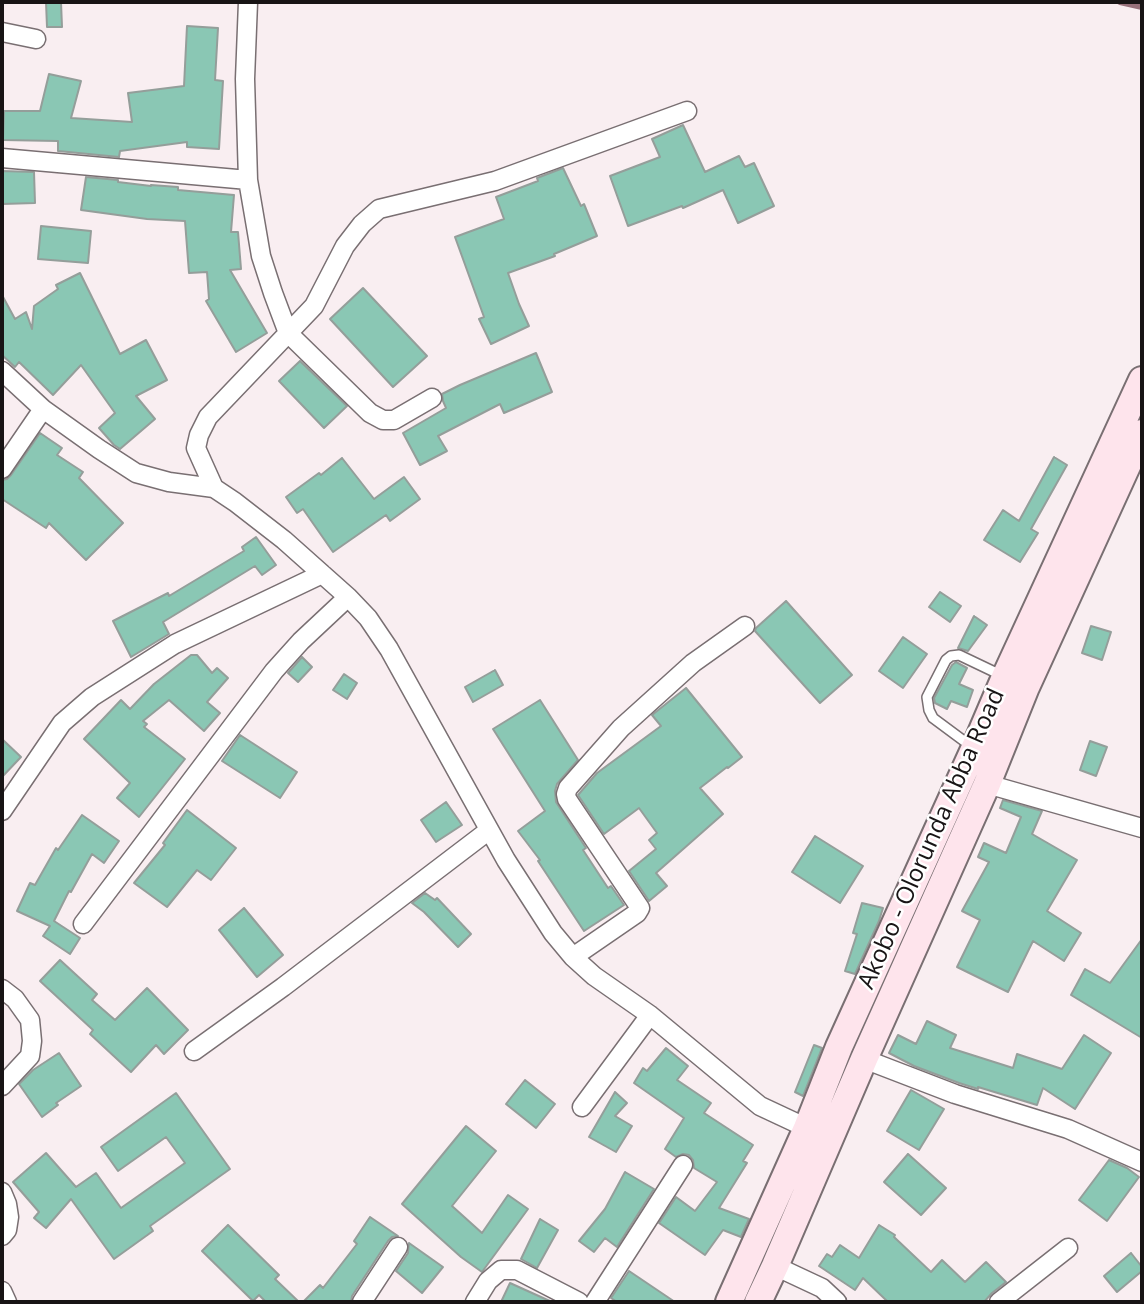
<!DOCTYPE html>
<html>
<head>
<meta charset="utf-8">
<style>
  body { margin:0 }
  #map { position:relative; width:1144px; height:1304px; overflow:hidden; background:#f9eef1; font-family:"Open Sans",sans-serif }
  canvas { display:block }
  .frame { position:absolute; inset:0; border:4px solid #181415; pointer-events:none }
</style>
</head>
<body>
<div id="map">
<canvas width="1144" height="1304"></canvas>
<div class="frame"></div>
</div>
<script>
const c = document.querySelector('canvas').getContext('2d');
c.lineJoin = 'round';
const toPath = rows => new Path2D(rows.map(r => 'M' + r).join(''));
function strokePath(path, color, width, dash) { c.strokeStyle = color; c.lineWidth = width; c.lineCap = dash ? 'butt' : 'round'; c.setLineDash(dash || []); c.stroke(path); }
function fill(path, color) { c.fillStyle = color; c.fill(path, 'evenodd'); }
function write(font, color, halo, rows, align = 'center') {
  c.font = font + ' "Open Sans",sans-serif'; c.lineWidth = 5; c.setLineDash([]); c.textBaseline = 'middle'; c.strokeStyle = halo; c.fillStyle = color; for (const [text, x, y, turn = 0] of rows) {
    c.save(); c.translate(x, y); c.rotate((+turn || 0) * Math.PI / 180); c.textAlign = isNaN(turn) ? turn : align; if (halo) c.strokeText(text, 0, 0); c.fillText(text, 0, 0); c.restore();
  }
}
strokePath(toPath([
  [1120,2,1142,7]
]), '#97707a', 6);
const building = toPath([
  [46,2,61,2,62,27,47,27,46,2],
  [187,26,218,28,215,80,223,81,219,149,187,147,187,142,120,151,119,157,58,151,58,141,3,140,4,111,40,111,49,74,81,81,71,118,132,122,128,93,184,86,187,26],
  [683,125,705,172,739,156,745,167,754,163,774,206,738,223,723,190,683,208,682,206,628,226,610,176,660,157,652,139,683,125],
  [563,168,581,206,584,204,597,236,554,254,555,256,508,273,519,304,529,326,491,344,479,319,484,317,455,237,504,219,496,197,538,181,537,178,563,168],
  [2,171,34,172,35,203,2,204,2,171],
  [86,177,118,180,118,182,151,186,151,185,178,187,178,190,234,195,231,232,238,232,241,269,230,270,267,333,236,352,206,301,209,299,207,272,189,273,185,221,147,219,81,210,86,177],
  [41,226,91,231,88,263,38,259,41,226],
  [80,273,120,354,146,340,167,380,136,396,155,419,120,449,114,445,99,428,115,413,81,365,53,395,19,362,15,367,2,355,2,295,15,319,26,312,32,329,34,306,58,289,56,285,80,273],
  [363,288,427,356,393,387,330,319,363,288],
  [536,353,552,392,504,413,500,404,438,436,447,451,420,465,403,433,446,408,443,401,442,394,460,385,536,353],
  [300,361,347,406,324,428,279,381,300,361],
  [40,433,62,448,57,455,83,472,79,478,123,523,86,560,49,523,46,528,2,499,2,480,7,479,11,475,40,433],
  [1054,457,1067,465,1031,529,1038,533,1020,562,984,540,1003,510,1019,521,1054,457],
  [342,458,374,499,404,477,420,499,390,521,386,515,333,552,303,509,297,513,286,497,319,473,321,475,342,458],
  [256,537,276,565,262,575,255,566,163,622,169,634,131,657,113,621,168,593,169,596,244,551,242,547,256,537],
  [940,592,961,606,950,622,929,607,940,592],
  [786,601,852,675,820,703,755,631,756,628,786,601],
  [974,616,987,625,968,651,958,648,974,616],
  [1091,626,1111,632,1102,660,1082,653,1091,626],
  [903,637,927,654,903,688,879,671,903,637],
  [191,655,197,655,212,673,217,668,228,678,207,702,220,713,204,731,169,700,143,721,147,724,144,727,185,759,139,817,117,798,130,783,84,739,121,700,130,709,154,684,191,655],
  [302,657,312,667,298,682,288,673,302,657],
  [956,662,967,668,959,684,973,690,967,707,951,701,947,709,935,703,934,698,952,665,956,662],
  [495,670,503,685,473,702,465,687,495,670],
  [344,674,357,683,347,699,333,690,344,674],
  [686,688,742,757,728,768,727,767,700,788,723,814,656,873,667,886,649,901,629,871,656,849,649,840,657,833,639,808,604,834,578,795,597,773,661,726,652,715,686,688],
  [540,700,578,760,557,784,555,791,556,802,586,848,583,850,608,888,611,886,624,905,584,931,538,861,540,860,518,831,545,811,493,729,540,700],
  [240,735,297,772,280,798,222,761,240,735],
  [2,739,21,757,2,777,2,739],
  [1090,741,1107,747,1096,776,1080,770,1090,741],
  [1003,800,1042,811,1032,834,1077,860,1047,911,1081,933,1064,961,1033,941,1008,992,957,967,980,920,962,911,989,862,978,857,984,843,1006,853,1021,817,1000,808,1003,800],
  [446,802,462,825,436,842,421,820,446,802],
  [187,810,236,848,211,880,197,870,167,907,134,883,165,845,163,843,187,810],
  [82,815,119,841,104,863,92,854,71,892,69,891,54,921,80,938,70,954,43,936,50,926,17,911,30,883,35,885,56,848,58,850,82,815],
  [815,836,863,866,840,903,792,872,815,836],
  [425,893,435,900,437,898,471,934,458,947,424,912,412,903,425,893],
  [862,903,883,908,879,921,855,974,845,971,857,934,853,933,862,903],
  [244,908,283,955,257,977,219,930,244,908],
  [1142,939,1142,1038,1071,995,1085,969,1110,983,1142,939],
  [60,960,97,994,92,1000,115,1020,147,988,188,1030,164,1054,156,1045,131,1072,90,1034,93,1030,40,981,60,960],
  [927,1021,956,1035,950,1048,1013,1068,1017,1054,1062,1069,1084,1035,1111,1053,1075,1109,1043,1088,1037,1105,978,1087,978,1089,959,1083,914,1066,889,1053,898,1035,916,1044,927,1021],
  [814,1045,822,1048,803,1096,795,1092,814,1045],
  [666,1048,688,1066,677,1080,711,1103,704,1113,753,1145,743,1161,747,1163,719,1208,749,1219,741,1237,723,1230,705,1255,659,1223,676,1197,695,1211,717,1182,694,1168,693,1160,689,1155,683,1154,676,1157,665,1149,684,1118,634,1083,643,1068,647,1071,666,1048],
  [59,1053,81,1086,56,1103,58,1105,42,1117,19,1084,33,1070,59,1053],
  [525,1080,555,1104,536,1128,506,1104,525,1080],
  [911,1090,944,1109,919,1150,887,1131,911,1090],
  [615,1092,627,1103,615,1116,632,1126,616,1152,589,1137,615,1092],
  [176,1093,230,1169,150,1226,153,1231,114,1259,71,1199,46,1228,34,1218,39,1212,13,1182,46,1153,76,1187,96,1173,121,1208,185,1163,166,1137,118,1171,101,1147,176,1093],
  [466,1126,496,1151,452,1206,482,1233,508,1195,528,1209,482,1272,461,1257,402,1204,466,1126],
  [908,1154,946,1188,921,1215,884,1182,908,1154],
  [1109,1160,1127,1168,1139,1177,1107,1221,1079,1200,1109,1160],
  [625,1172,654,1189,617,1247,605,1238,594,1252,579,1241,605,1209,625,1172],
  [370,1217,398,1236,392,1237,388,1241,352,1296,351,1302,303,1302,320,1285,323,1288,357,1244,354,1241,370,1217],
  [540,1219,558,1230,537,1268,521,1259,540,1219],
  [228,1225,279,1275,275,1279,299,1302,266,1302,259,1295,253,1301,202,1251,228,1225],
  [879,1225,895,1235,894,1237,931,1272,942,1260,965,1282,986,1262,1006,1282,992,1293,984,1302,888,1302,863,1278,855,1290,819,1266,827,1254,832,1257,840,1245,859,1258,879,1225],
  [409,1243,443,1267,422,1293,396,1271,408,1253,409,1243],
  [1131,1253,1142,1267,1142,1271,1117,1292,1104,1276,1131,1253],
  [629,1271,675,1302,617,1302,611,1298,629,1271],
  [510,1283,552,1302,501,1302,510,1283]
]);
fill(building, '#8ac7b4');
strokePath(building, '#949e9a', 2);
const service = toPath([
  [972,744,964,741,933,718,929,710,927,697,946,660,951,656,959,655,1003,676]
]);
const minor = toPath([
  [248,2,245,79,248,180,261,256,273,293,288,333,370,413,383,420,394,420,432,398],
  [2,32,36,39],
  [2,158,248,180],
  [2,371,43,409,99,449,136,473,169,482,214,488,235,502,284,540,348,597,368,618,389,649,506,860,553,933,573,957,594,976,650,1015,760,1106,807,1128],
  [2,469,43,409],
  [214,488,196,448,199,435,208,417,314,306,345,246,362,224,379,209,495,181,687,111],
  [987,784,1142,828],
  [2,811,62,723,92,697,175,644,322,574],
  [83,924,274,671,301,641,348,597],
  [573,957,637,913,640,908,567,799,566,794,568,788,621,728,693,663,745,626],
  [2,989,15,999,30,1020,32,1041,30,1056,2,1086],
  [194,1051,283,987,488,831],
  [864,1059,955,1094,1068,1129,1142,1162],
  [582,1107,650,1015],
  [2,1192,7,1204,9,1217,7,1230,2,1236],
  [775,1266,822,1288,837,1302],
  [2,1291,7,1302],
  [362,1302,398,1247],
  [475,1302,488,1281,501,1270,517,1270,579,1302],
  [595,1302,683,1165],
  [999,1302,1068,1248]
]);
const secondary = toPath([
  [729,1302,807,1128,839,1047,976,745,1005,677,1142,380],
  [758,1302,775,1266,864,1059,987,784,1026,687,1142,433]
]);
strokePath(service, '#796f72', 12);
strokePath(minor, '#796f72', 21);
strokePath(secondary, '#796f72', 30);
strokePath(service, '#fff', 9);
strokePath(minor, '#fff', 18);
strokePath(secondary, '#fee4ec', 26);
write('24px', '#181415', '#fff', [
  ["Akobo - Olorunda Abba Road",932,839,-66]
]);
</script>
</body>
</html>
